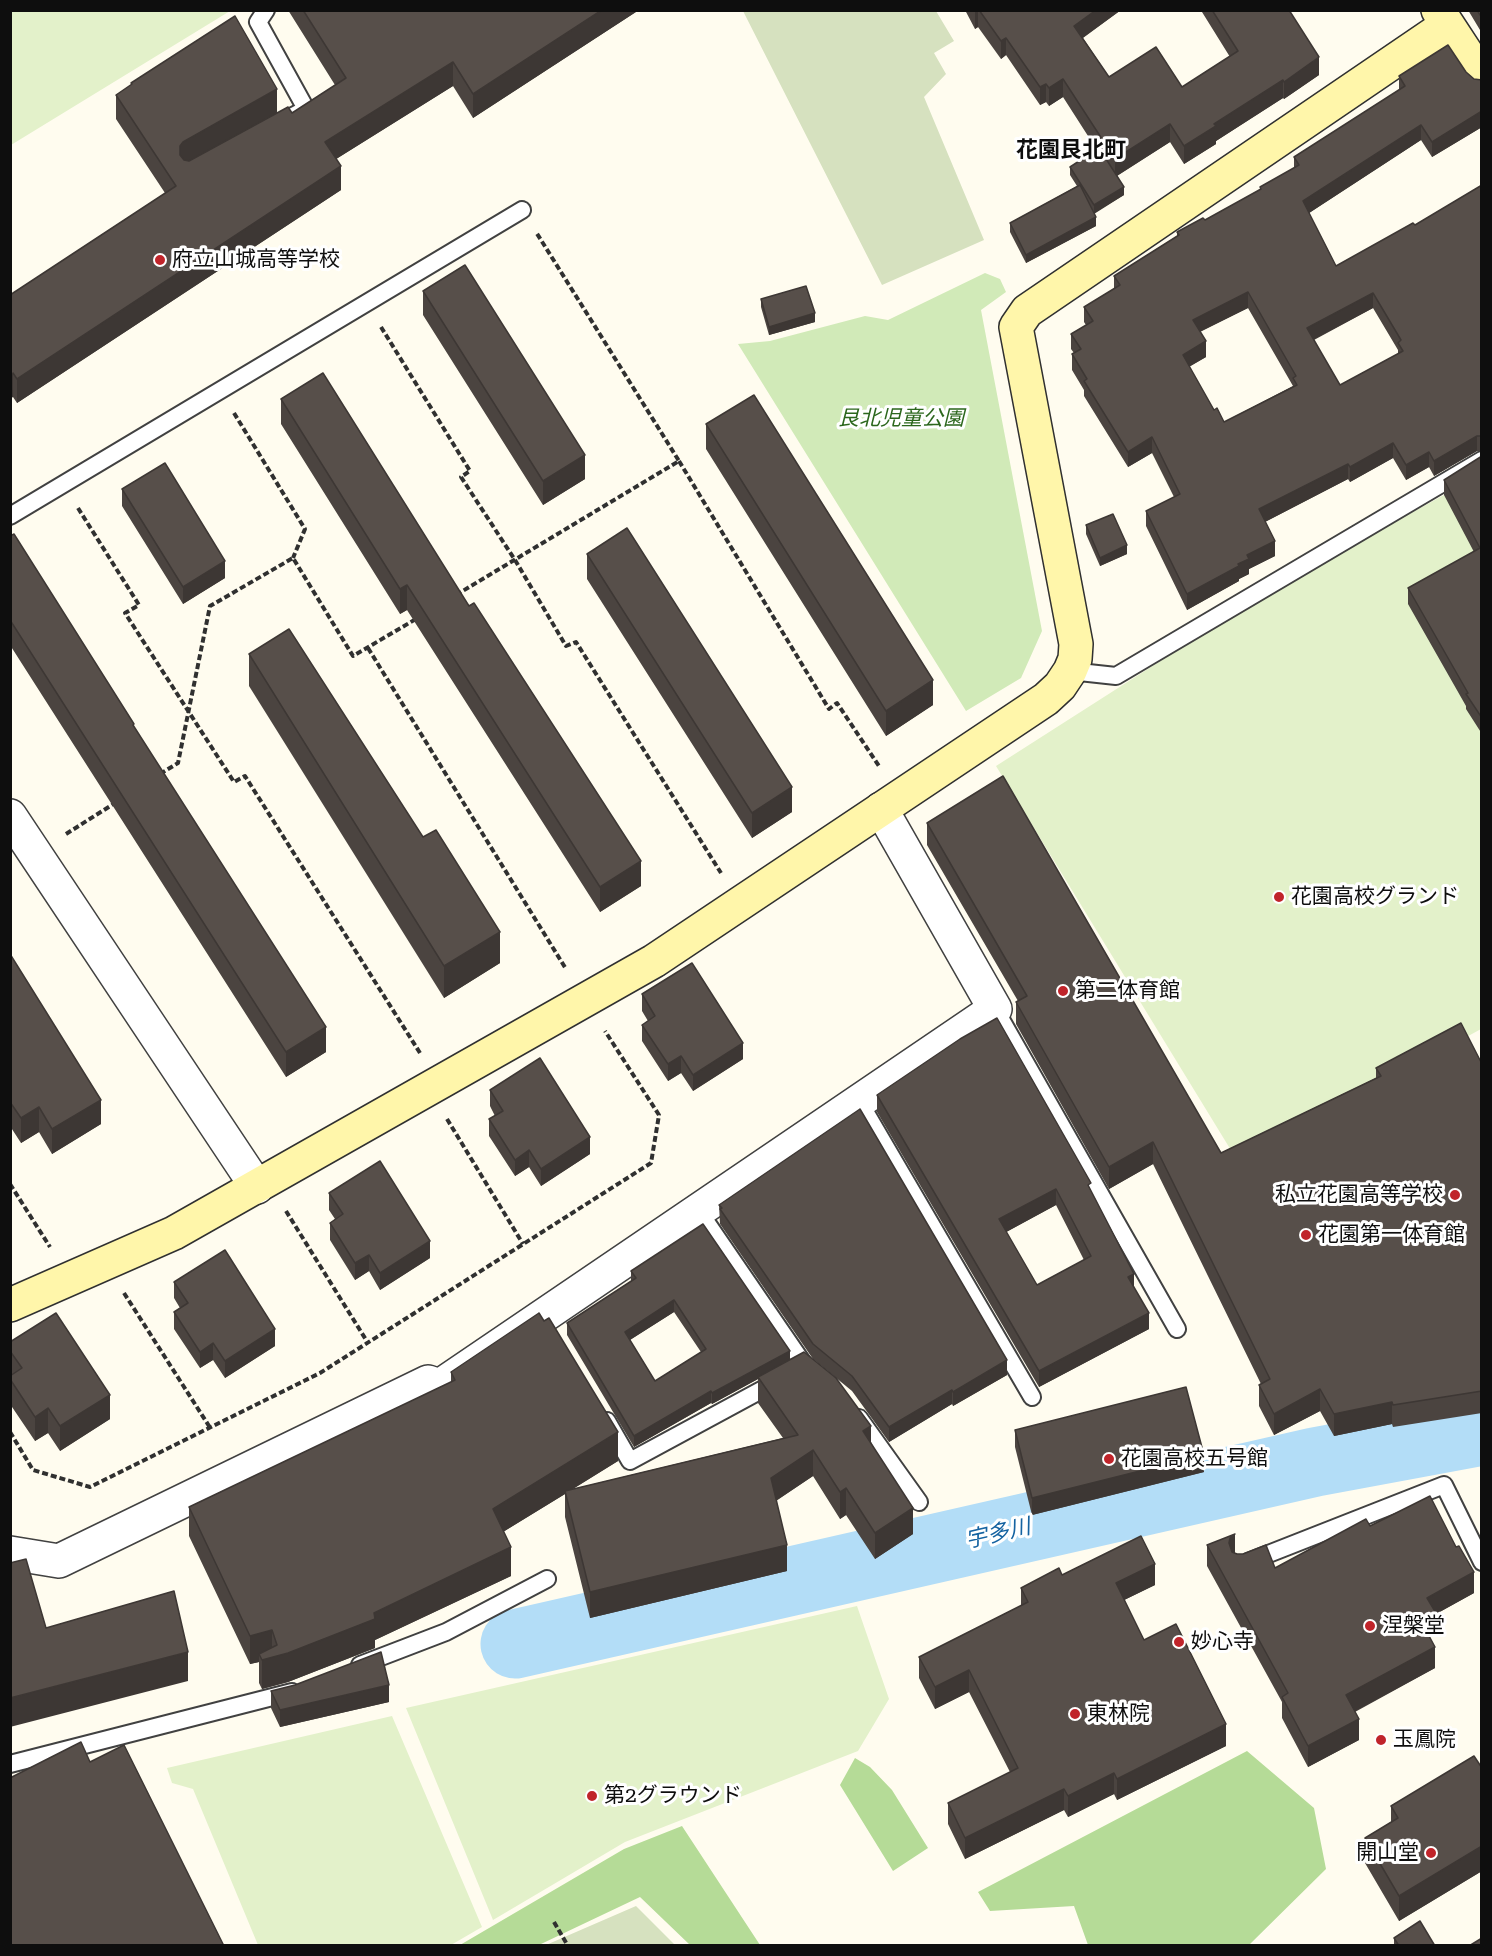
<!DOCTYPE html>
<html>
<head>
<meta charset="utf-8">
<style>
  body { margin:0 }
  #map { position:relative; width:1492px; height:1956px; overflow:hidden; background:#fffcef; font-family:"Roboto Serif",serif }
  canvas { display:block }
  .frame { position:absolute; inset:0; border:12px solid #0e0e0e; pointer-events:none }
</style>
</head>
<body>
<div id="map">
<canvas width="1492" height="1956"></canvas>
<div class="frame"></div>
</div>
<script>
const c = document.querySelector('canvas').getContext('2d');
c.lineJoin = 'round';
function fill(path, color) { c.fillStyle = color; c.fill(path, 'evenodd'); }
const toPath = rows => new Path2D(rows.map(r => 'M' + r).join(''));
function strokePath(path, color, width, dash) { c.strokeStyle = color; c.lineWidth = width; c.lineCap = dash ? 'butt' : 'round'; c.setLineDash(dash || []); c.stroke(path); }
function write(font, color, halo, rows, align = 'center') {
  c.font = font + ' "Roboto Serif","Noto Sans JP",serif'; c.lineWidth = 6; c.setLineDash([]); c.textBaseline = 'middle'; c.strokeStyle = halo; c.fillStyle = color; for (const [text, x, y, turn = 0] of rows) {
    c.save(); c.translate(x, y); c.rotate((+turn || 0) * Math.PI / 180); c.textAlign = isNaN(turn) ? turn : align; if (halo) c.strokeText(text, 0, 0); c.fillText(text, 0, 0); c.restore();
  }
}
fill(toPath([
  [985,273,1000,279,1006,292,981,310,1042,631,1021,678,966,711,738,344,770,341,865,316,888,320]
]), '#d1eab8');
fill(toPath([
  [1247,1751,1314,1808,1326,1869,1249,1945,1088,1945,1074,1906,990,1911,978,1892],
  [855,1758,870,1767,892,1790,928,1848,893,1871,840,1785],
  [682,1826,760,1945,690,1945,640,1897,541,1944,541,1945,460,1945,624,1849]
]), '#b5db97');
fill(toPath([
  [743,11,936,11,954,41,934,53,946,74,924,97,984,240,882,285],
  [636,1906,675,1945,546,1945]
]), '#d6e1bf');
fill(toPath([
  [11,10,230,10,230,11,11,145],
  [1481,475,1481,1029,1372,1089,1240,1165,996,766,1287,580],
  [857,1606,889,1699,858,1751,625,1842,493,1920,406,1708],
  [392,1716,482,1927,451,1945,258,1945,193,1789,172,1783,167,1768]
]), '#e3f1ca');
strokePath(toPath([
  [515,1644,1315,1462,1482,1431]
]), '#b3ddf7', 69);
const lane = toPath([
  [266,10,258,22,306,109,291,117],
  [10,516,522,210],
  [1070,671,1116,676,1482,460],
  [995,1009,1177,1329],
  [859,1101,1032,1397],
  [698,1210,805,1366,813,1372],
  [859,1418,919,1502],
  [607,1421,630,1461,778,1381],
  [1248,1562,1444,1485,1482,1562],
  [360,1665,446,1632,547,1579],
  [10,1764,292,1692]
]);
const street = toPath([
  [10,816,257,1187],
  [10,1553,59,1561,428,1382,440,1386,995,1009,881,809]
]);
const secondary = toPath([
  [1438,10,1482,77],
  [10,1305,174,1233,654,961,1046,699,1060,686,1070,671,1075,659,1076,644,1016,327,1027,311,1447,25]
]);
strokePath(lane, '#414141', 20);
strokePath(street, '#414141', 36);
strokePath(secondary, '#303030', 36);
strokePath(toPath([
  [381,327,470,471,461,477,515,560,566,646,576,642,721,873],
  [234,413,305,529,293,558],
  [679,461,829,709,837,703,879,766],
  [78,508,139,605,125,613,234,782,245,776,420,1053],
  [456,595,679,461,536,232],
  [368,648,566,969],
  [160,774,178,763,210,606,293,558,353,656,416,619],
  [66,834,115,803],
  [447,1119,523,1244],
  [10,1184,50,1247],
  [286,1211,368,1343],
  [124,1293,209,1426],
  [10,1432,33,1470,90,1487,320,1373,651,1163,659,1115,605,1031],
  [554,1922,568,1946]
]), '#303030', 4, [6, 3]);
strokePath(lane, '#fff', 16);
strokePath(street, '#fff', 33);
strokePath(secondary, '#fff6aa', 33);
fill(toPath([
  [288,10,639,10,473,118,453,86,336,159,341,190,17,403,13,397,10,295,165,193,116,119,116,95,131,85,131,83,277,113,292,113,335,85],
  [965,10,1121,10,1083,38,1109,77,1182,87,1230,57,1202,12,1202,10,1292,10,1290,12,1319,75,1284,99,1283,98,1216,141,1216,144,1184,164,1170,142,1117,176,1124,195,1094,213,1096,226,1026,263,1010,232,1010,223,1077,186,1070,175,1070,167,1097,150,1063,97,1049,106,1046,102,1040,105,1006,55,1001,59,978,27,975,29],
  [1468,10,1482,10,1482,42,1480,40,1480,30],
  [1466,72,1474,79,1482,80,1482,127,1432,157,1421,140,1309,213,1336,266,1415,225,1482,185,1482,451,1477,451,1434,476,1429,467,1406,480,1393,458,1350,482,1348,479,1265,522,1275,556,1249,569,1249,574,1239,579,1239,581,1187,610,1146,526,1146,511,1174,497,1152,453,1128,467,1084,396,1084,390,1072,370,1072,354,1074,353,1071,349,1071,334,1086,325,1084,322,1084,307,1114,289,1114,276,1177,236,1177,232,1205,220,1260,190,1260,187,1294,168,1294,157,1399,90,1399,76],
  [1248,308,1293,386,1224,422,1214,410,1189,367,1206,357,1200,332],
  [1373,308,1398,350,1398,354,1340,385,1314,340],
  [423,291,585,479,543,505,423,315],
  [761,299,815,322,769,335,761,307],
  [281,399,641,886,600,912,407,610,400,614,281,424],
  [706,424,933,705,886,736,706,449],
  [1482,456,1482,734,1466,709,1466,706,1408,604,1408,588,1474,552,1444,495,1444,480],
  [122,489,225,578,183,604,122,506],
  [1086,525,1127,554,1100,566,1086,534],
  [10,536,134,727,326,1052,286,1077,10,645],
  [587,554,792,812,752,838,587,579],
  [249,654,500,963,444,998,249,686],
  [927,823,1221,1153,1376,1078,1376,1068,1482,1064,1482,1413,1393,1427,1392,1424,1334,1436,1320,1411,1274,1435,1259,1406,1259,1385,1261,1384,1153,1164,1109,1189,1016,1024,1016,1002,1018,1001,927,845],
  [10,954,101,1124,52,1154,39,1132,21,1143,10,1126],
  [642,994,743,1059,693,1091,681,1073,668,1081,642,1041,642,1025,648,1021,642,1011],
  [490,1090,590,1154,541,1186,529,1167,515,1176,489,1136,489,1119,495,1116,490,1106],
  [877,1095,1091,1191,1134,1288,1149,1329,1039,1387,877,1112],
  [1056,1205,1084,1260,1037,1285,1006,1232],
  [329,1193,430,1258,380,1290,369,1271,355,1280,330,1240,330,1223,335,1219,329,1210],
  [719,1205,1007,1375,953,1406,952,1404,889,1442,852,1391,813,1359,720,1224],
  [631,1271,790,1360,871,1442,913,1534,875,1559,846,1515,840,1519,813,1476,776,1501,787,1571,590,1618,565,1517,565,1494,503,1532,511,1576,375,1640,375,1648,288,1682,262,1689,259,1683,259,1662,250,1664,189,1536,189,1507,451,1382,451,1372,618,1461,573,1489,783,1438,758,1403,758,1379,712,1404,711,1403,634,1447,567,1335,567,1323,631,1281],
  [674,1312,701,1352,655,1381,630,1340],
  [174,1282,275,1346,225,1378,213,1360,200,1368,174,1329,174,1312,180,1308,174,1298],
  [10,1342,110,1419,60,1451,48,1433,35,1441,10,1404],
  [1015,1430,1204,1472,1032,1515,1015,1447],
  [1370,1526,1474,1593,1436,1614,1436,1634,1430,1637,1435,1668,1355,1712,1359,1740,1308,1767,1282,1718,1282,1702,1207,1566,1207,1545,1235,1553,1275,1568],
  [1062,1575,1155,1585,1124,1600,1144,1640,1226,1746,1117,1800,1114,1794,1068,1817,1064,1810,965,1859,948,1824,948,1803,1010,1772,969,1692,935,1709,919,1678,919,1657,1021,1606,1021,1588],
  [271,1691,389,1702,280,1727,271,1708],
  [1482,1768,1482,1871,1399,1921,1365,1863,1365,1838,1391,1822,1391,1806],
  [1394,1938,1435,1946,1394,1946]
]), '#4b4440');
fill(toPath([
  [602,10,639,10,473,118,473,94],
  [978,10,978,27,975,29,975,11],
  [1096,10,1121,10,1074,44,1074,26],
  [1006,38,1006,55,1001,59,1001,41],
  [1319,57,1319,75,1284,99,1284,82],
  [453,62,453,86,325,166,325,142],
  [1063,79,1063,97,1049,106,1049,88],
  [1283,80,1283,98,1216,141,1216,144,1184,164,1184,146,1214,124],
  [1046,84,1046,102,1040,105,1040,87],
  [277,89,277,113,180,170,180,146,183,142],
  [1482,111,1482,127,1432,157,1432,142],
  [1170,124,1170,142,1115,177,1115,159],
  [1421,125,1421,140,1303,217,1303,201],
  [341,166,341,190,17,403,17,379],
  [1124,187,1124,195,1094,214,1094,205],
  [1096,217,1096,226,1026,263,1026,255],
  [1248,292,1248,308,1193,335,1193,320],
  [1373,293,1373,308,1307,343,1307,328],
  [815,313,815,322,769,335,769,327],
  [1206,341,1206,357,1183,370,1183,355],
  [13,373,13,397,10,399,10,375],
  [1477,436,1477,451,1434,476,1434,461],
  [1152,437,1152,453,1128,467,1128,452],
  [1393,443,1393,458,1350,482,1350,467],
  [1429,452,1429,467,1406,480,1406,465],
  [585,455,585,479,543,505,543,481],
  [1348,464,1348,479,1259,525,1259,509],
  [1275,541,1275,556,1249,569,1249,574,1239,579,1239,581,1187,610,1187,594,1247,555],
  [1127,545,1127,554,1100,566,1100,558],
  [225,561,225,578,183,604,183,587],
  [407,585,407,610,400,614,400,589],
  [933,680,933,705,886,736,886,711],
  [792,787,792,812,752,838,752,813],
  [641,861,641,886,600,912,600,887],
  [500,932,500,963,444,998,444,966],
  [326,1027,326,1052,286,1077,286,1052],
  [743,1043,743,1059,693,1091,693,1075],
  [681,1056,681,1073,668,1081,668,1064],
  [101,1100,101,1124,52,1154,52,1129],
  [39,1107,39,1132,21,1143,21,1118],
  [590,1137,590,1154,541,1186,541,1169],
  [1153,1142,1153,1164,1109,1189,1109,1167],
  [529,1150,529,1167,515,1176,515,1160],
  [1056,1189,1056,1205,999,1236,999,1219],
  [430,1241,430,1258,380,1290,380,1273],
  [369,1255,369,1271,355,1280,355,1263],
  [1134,1274,1134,1290,1128,1277],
  [674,1300,674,1312,625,1343,625,1332],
  [1149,1313,1149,1329,1039,1387,1039,1371],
  [275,1329,275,1346,225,1378,225,1361],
  [213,1343,213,1360,200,1368,200,1352],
  [790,1351,790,1362,758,1377,758,1379,712,1404,712,1393],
  [1007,1360,1007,1375,953,1406,953,1392],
  [1320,1389,1320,1411,1274,1435,1274,1414],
  [952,1390,952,1404,889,1442,889,1427],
  [711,1391,711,1403,634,1447,634,1436],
  [110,1395,110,1419,60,1451,60,1426],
  [1392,1402,1392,1424,1334,1436,1334,1414],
  [48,1408,48,1433,35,1441,35,1417],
  [871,1426,871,1452,863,1431],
  [618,1432,618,1461,566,1493,565,1491,565,1494,493,1538,493,1509],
  [813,1450,813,1476,771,1504,771,1478],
  [1204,1455,1204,1472,1032,1515,1032,1498],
  [846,1488,846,1515,840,1519,840,1492],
  [913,1508,913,1534,875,1559,875,1533],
  [1235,1534,1235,1555,1230,1559,1229,1543,1230,1538],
  [787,1545,787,1571,590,1618,590,1592],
  [511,1547,511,1576,375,1640,375,1648,288,1682,262,1689,262,1660,259,1654,259,1662,250,1664,250,1636,272,1630,272,1657,374,1613],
  [1155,1564,1155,1585,1116,1604,1116,1583],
  [1474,1572,1474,1593,1436,1614,1436,1634,1421,1642,1421,1621,1427,1598],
  [1435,1647,1435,1668,1346,1716,1346,1695],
  [188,1652,188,1681,10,1727,10,1698],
  [969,1670,969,1692,935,1709,935,1687],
  [389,1685,389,1702,280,1727,280,1710],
  [1359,1719,1359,1740,1308,1767,1308,1746],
  [1226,1724,1226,1746,1117,1800,1117,1779],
  [1114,1773,1114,1794,1068,1817,1068,1796],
  [1064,1789,1064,1810,965,1859,965,1838],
  [1482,1846,1482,1871,1399,1921,1399,1896]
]), '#3d3734');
const building = toPath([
  [303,10,602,10,473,94,453,62,325,142,341,166,17,379,13,373,10,375,10,295,176,186,116,95,132,84,131,83,235,16,277,89,183,142,180,146,180,155,184,160,189,161,288,107,292,113,346,78,303,10],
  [979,10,1096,10,1074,26,1109,77,1156,47,1182,87,1238,51,1212,10,1289,10,1319,57,1284,82,1283,80,1214,124,1216,126,1184,146,1170,124,1115,159,1063,79,1049,88,1046,84,1040,87,1006,38,1001,41,979,10],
  [1477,10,1482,10,1482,18,1477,10],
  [1448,45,1466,72,1474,79,1482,80,1482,111,1432,142,1421,125,1303,201,1336,266,1413,223,1415,225,1482,185,1482,436,1477,436,1434,461,1429,452,1406,465,1393,443,1350,467,1348,464,1259,509,1275,541,1247,555,1249,559,1238,564,1239,566,1187,594,1146,511,1180,494,1152,437,1128,452,1084,381,1087,379,1072,354,1081,349,1071,334,1093,321,1084,307,1120,285,1114,276,1179,235,1177,232,1203,218,1205,220,1261,189,1260,187,1299,165,1294,157,1405,86,1399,76,1448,45],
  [1248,292,1296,376,1293,378,1297,385,1224,422,1217,408,1214,410,1183,355,1206,341,1193,320,1248,292],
  [1373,293,1401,340,1398,343,1403,351,1340,385,1307,328,1373,293],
  [1099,148,1124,187,1094,205,1070,167,1099,148],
  [1080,185,1096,217,1026,255,1010,223,1080,185],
  [465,265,585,455,543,481,423,291,465,265],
  [806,286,815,313,769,327,761,299,806,286],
  [323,373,469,606,474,603,641,861,600,887,407,585,400,589,281,399,323,373],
  [754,395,933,680,886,711,706,424,754,395],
  [1482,456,1482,718,1466,694,1468,693,1408,588,1480,548,1444,480,1482,456],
  [165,463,225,561,183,587,122,489,165,463],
  [1113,514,1127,545,1100,558,1086,525,1113,514],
  [627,528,792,787,752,813,587,554,627,528],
  [14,534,134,724,133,725,326,1027,286,1052,10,620,10,536,14,534],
  [289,629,423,837,436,830,500,932,444,966,249,654,289,629],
  [1003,776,1221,1153,1381,1076,1376,1068,1461,1023,1482,1064,1482,1391,1393,1405,1392,1402,1334,1414,1320,1389,1274,1414,1259,1385,1270,1379,1153,1142,1109,1167,1016,1002,1027,996,927,823,1003,776],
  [10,954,101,1100,52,1129,39,1107,21,1118,10,1102,10,954],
  [692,963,743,1043,693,1075,681,1056,668,1064,642,1025,655,1016,642,994,692,963],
  [997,1018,1091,1183,1088,1185,1134,1274,1128,1277,1149,1313,1039,1371,877,1095,960,1039,997,1018],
  [1056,1189,1091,1256,1037,1285,999,1219,1056,1189],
  [540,1058,590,1137,541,1169,529,1150,515,1160,489,1119,503,1111,490,1090,540,1058],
  [860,1109,1007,1360,953,1392,952,1390,889,1427,852,1376,813,1344,720,1209,722,1208,719,1205,860,1109],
  [380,1161,430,1241,380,1273,369,1255,355,1263,330,1223,343,1214,329,1193,380,1161],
  [703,1224,790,1351,712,1393,711,1391,634,1436,567,1323,636,1278,631,1271,703,1224],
  [674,1300,706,1349,655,1381,625,1332,674,1300],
  [225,1250,275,1329,225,1361,213,1343,200,1352,174,1312,188,1303,174,1282,225,1250],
  [56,1313,110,1395,60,1426,48,1408,35,1417,10,1379,10,1376,22,1368,10,1351,10,1342,56,1313],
  [539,1313,544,1321,549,1318,618,1432,493,1509,511,1547,374,1613,375,1619,288,1653,262,1660,259,1654,277,1645,272,1630,250,1636,189,1507,455,1380,451,1372,539,1313],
  [804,1352,836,1378,871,1426,863,1431,913,1508,875,1533,846,1488,840,1492,813,1450,771,1478,787,1545,590,1592,565,1491,798,1435,758,1377,804,1352],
  [1186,1387,1204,1455,1032,1498,1015,1430,1186,1387],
  [1430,1496,1456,1547,1459,1546,1474,1572,1427,1598,1436,1613,1421,1621,1435,1647,1346,1695,1359,1719,1308,1746,1282,1697,1288,1693,1207,1545,1235,1534,1230,1538,1229,1543,1232,1552,1237,1554,1243,1554,1266,1545,1275,1568,1366,1519,1370,1526,1430,1496],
  [1141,1536,1155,1564,1116,1583,1144,1640,1176,1624,1226,1724,1117,1779,1114,1773,1068,1796,1064,1789,965,1838,948,1803,1018,1768,969,1670,935,1687,919,1657,1028,1602,1021,1588,1059,1568,1062,1575,1141,1536],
  [26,1559,46,1628,174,1591,188,1652,10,1698,10,1563,26,1559],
  [381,1652,389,1685,280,1710,271,1691,295,1685,381,1652],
  [81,1742,90,1762,124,1745,224,1946,10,1946,10,1778,81,1742],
  [1474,1756,1482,1768,1482,1846,1399,1896,1365,1838,1398,1818,1391,1806,1474,1756],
  [1420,1921,1435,1946,1399,1946,1394,1938,1420,1921],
  [1482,1938,1482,1946,1469,1946,1482,1938]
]);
fill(building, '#574f4a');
strokePath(building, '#3d3734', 1.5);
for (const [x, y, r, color] of [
  [160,260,6,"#c0242a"],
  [1279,897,6,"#c0242a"],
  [1063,991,6,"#c0242a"],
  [1455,1195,6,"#c0242a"],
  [1306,1235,6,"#c0242a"],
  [1109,1459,6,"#c0242a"],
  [1370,1626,6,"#c0242a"],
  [1179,1642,6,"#c0242a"],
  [1075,1714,6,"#c0242a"],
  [1381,1740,6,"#c0242a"],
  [592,1796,6,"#c0242a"],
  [1431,1853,6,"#c0242a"]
]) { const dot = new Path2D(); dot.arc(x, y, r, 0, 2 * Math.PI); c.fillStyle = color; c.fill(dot); strokePath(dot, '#fff', 2); }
write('21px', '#0e0e0e', '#fff', [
  ["府立山城高等学校",172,260],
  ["花園高校グランド",1291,897],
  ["第二体育館",1075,991],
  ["私立花園高等学校",1443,1195,"right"],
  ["花園第一体育館",1318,1235],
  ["花園高校五号館",1121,1459],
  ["涅槃堂",1382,1626],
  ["妙心寺",1191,1642],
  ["東林院",1087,1714],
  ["玉鳳院",1393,1740],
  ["第2グラウンド",604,1796],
  ["開山堂",1419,1853,"right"]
], 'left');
write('italic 21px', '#2c671d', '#fff', [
  ["艮北児童公園",901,419]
]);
write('bold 22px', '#0e0e0e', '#fff', [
  ["花園艮北町",1071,151]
]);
write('italic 22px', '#1563a1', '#fff', [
  ["宇多川",998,1534,-13]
]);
</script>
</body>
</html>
